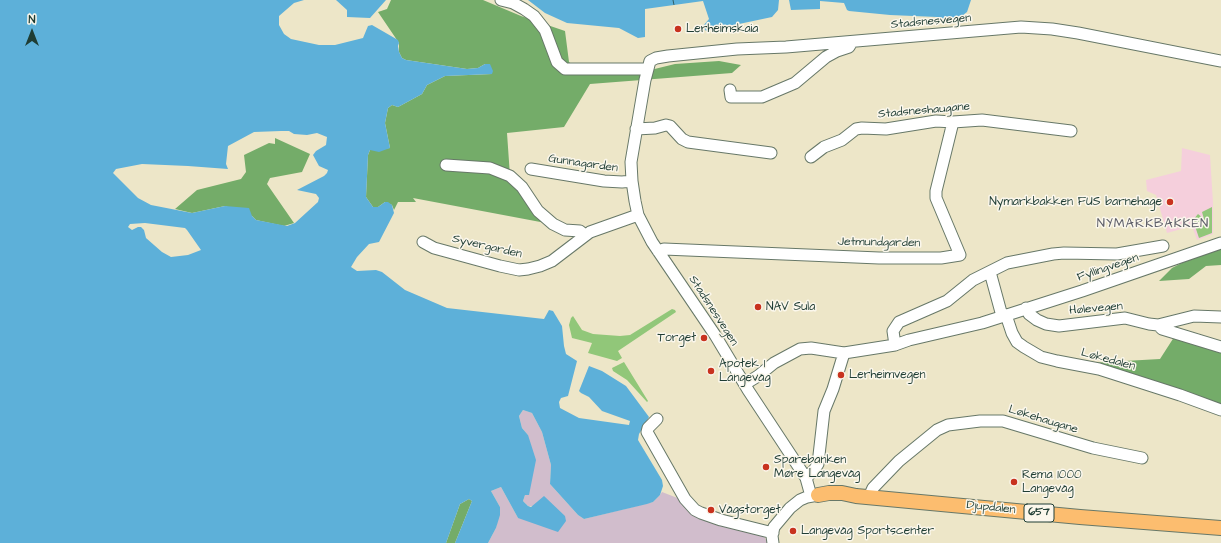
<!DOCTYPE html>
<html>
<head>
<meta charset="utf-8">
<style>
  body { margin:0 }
  #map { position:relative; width:1221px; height:543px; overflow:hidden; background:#ede6c8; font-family:"Architects Daughter",sans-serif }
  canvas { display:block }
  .north { position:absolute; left:12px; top:12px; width:40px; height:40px; -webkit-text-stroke:3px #fbf7ec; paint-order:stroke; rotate:0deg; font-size:11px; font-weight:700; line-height:16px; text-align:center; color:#1f3d34 }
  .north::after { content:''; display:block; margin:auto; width:14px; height:18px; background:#1f3d34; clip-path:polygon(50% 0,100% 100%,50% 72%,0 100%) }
</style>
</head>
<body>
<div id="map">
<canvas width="1221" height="543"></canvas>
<div class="north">N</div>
</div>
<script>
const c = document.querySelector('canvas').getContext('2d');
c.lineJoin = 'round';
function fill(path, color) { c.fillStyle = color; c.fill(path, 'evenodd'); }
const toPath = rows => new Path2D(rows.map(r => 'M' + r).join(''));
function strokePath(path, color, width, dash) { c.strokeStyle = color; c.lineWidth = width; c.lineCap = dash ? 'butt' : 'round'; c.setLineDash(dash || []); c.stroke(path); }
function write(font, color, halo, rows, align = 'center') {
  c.font = font + ' "Architects Daughter",sans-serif'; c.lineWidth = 3; c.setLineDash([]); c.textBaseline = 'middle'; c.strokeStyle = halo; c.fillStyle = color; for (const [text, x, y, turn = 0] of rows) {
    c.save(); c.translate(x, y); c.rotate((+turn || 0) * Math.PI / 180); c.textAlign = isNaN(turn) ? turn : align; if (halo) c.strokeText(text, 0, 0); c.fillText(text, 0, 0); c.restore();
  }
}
fill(toPath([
  [1182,148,1210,155,1213,203,1213,234,1197,240,1192,226,1167,233,1156,195,1147,191,1146,180,1181,171]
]), '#f5cfdc');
fill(toPath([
  [523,410,532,413,542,432,551,465,550,484,578,515,584,519,653,502,660,495,662,492,760,530,768,543,488,543,496,528,500,507,491,491,501,487,518,518,533,506,528,506,523,501,525,495,528,435,522,428,519,416]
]), '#d1bdcc');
fill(toPath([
  [1212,207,1212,233,1199,238,1193,220,1198,214,1204,219,1202,212],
  [672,309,675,310,676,312,618,351,622,358,617,361,588,353,592,343,572,338,569,325,571,318,573,316,582,330,593,334,620,336,630,335],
  [624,362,648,401,647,402,627,380,613,371,612,368]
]), '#91c779');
fill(toPath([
  [391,0,483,0,521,16,565,31,569,62,585,75,630,75,675,64,719,61,741,65,732,73,590,84,564,127,507,133,510,176,551,224,413,198,416,202,398,202,394,210,392,205,385,202,378,207,373,207,366,197,368,155,370,150,390,148,385,123,388,108,392,105,398,107,422,94,427,85,445,76,492,74,485,64,478,68,467,69,406,60,402,58,399,52,399,43,378,12,387,9],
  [275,138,310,154,302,172,270,178,267,184,294,223,284,226,256,220,252,216,225,206,192,213,175,209,197,190,241,179,246,172,244,155,269,143,275,144],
  [1221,246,1221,265,1206,266,1189,279,1159,281,1172,268,1211,248],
  [1178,331,1221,346,1221,411,1089,363,1160,359],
  [469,499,472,501,455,543,446,543,460,504]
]), '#74ac69');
fill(toPath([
  [0,0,304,0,294,3,279,16,279,25,284,34,291,39,319,45,335,45,363,38,368,26,372,25,398,40,399,43,398,46,399,52,402,58,406,60,467,69,478,68,485,64,490,64,493,71,492,74,445,76,427,85,422,94,398,107,392,105,388,108,385,123,390,148,379,152,370,150,368,155,366,197,373,207,378,207,385,202,388,202,392,205,394,213,379,242,369,244,357,257,351,267,357,271,376,270,382,272,405,290,447,308,544,319,549,310,553,311,562,326,564,346,566,354,577,361,568,396,561,398,559,402,560,408,579,418,629,425,630,421,602,411,589,397,581,393,579,391,589,366,602,371,626,386,649,417,639,434,638,440,662,480,663,486,660,495,653,502,647,504,584,519,578,515,550,484,551,465,542,432,532,413,523,410,519,416,522,428,528,435,536,460,529,495,525,495,523,501,528,506,531,507,544,496,565,516,566,521,558,532,518,518,501,487,491,491,500,507,500,515,496,528,488,543,455,543,472,501,469,499,460,504,446,543,0,543],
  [281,131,289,131,294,134,307,135,317,133,327,137,326,145,316,151,313,155,319,166,328,170,327,173,324,176,297,190,316,194,319,198,318,202,295,223,287,226,256,220,252,216,249,208,225,206,192,213,151,205,138,198,113,173,116,169,142,164,188,166,228,169,226,164,228,146,254,132],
  [145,223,185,228,187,230,201,250,188,255,171,257,162,252,146,238,144,230,141,227,138,227,132,230,128,227,130,224],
  [336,0,386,0,370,18,347,17,347,10],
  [528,0,779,0,778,10,772,17,706,31,703,26,709,19,703,1,645,9,645,37,638,38,619,28,567,23,545,13],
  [789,0,971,0,967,12,955,21,952,21,937,17,890,15,849,11,847,10,844,3,820,1,820,9,791,10]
]), '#5db0d9');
strokePath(toPath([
  [673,0,674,5]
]), '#326066', 1, [5, 4]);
const minor = toPath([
  [501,0,513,3,524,9,534,16,545,30,557,62,565,69,648,69],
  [730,90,731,97,762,97,795,83,826,57,837,51,849,47,852,42],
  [636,129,655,128,666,125,670,126,682,139,688,142,771,153],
  [811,157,824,147,842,140,856,129,862,128,886,129,936,121,953,122,982,120,1071,131],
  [446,165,490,168,510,176,522,187,538,211,553,224,565,230,580,231,585,235],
  [531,169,604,181,622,182,632,181],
  [423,242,434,248,500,266,519,270,528,269,540,266,552,261,590,232,638,215],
  [658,251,664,249,879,258,941,258,960,255,936,198,936,191,953,122],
  [990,272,1002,316],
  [1026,308,1029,314,1037,320,1046,324,1059,326,1125,318,1149,324,1158,325,1194,316,1221,317],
  [1006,315,1012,333,1017,342,1024,347,1041,357,1057,361,1099,369,1180,395,1221,410],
  [1158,325,1162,329,1221,347],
  [895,345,893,331,899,322,947,301,973,280,1007,263,1053,254,1064,253,1117,254,1163,246],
  [745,384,758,376,774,363,800,349,811,348,844,353,895,345,909,340,982,323,1082,291,1221,243],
  [657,419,648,428,647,432,685,499,695,510,701,513,721,520,773,533],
  [806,478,814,470,818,464,824,411,833,389,844,353],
  [811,496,806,478,748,390,715,335,652,242,638,215,635,201,632,181,631,162,645,80,650,61,656,58,668,56,737,49,786,47,1021,27,1052,29,1078,33,1221,61],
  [869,497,873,488,899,461,937,430,948,425,980,421,1003,421,1093,448,1142,458],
  [773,543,772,536,774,527,790,508,800,500,807,497,818,495]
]);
const major = toPath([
  [818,495,829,493,842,493,856,496,1080,517,1221,528]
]);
strokePath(minor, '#677868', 13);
strokePath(major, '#677868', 16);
strokePath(minor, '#fff', 11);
strokePath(major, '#fcbd6f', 14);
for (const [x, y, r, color] of [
  [678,29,4,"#c8321e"],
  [1170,202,4,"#c8321e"],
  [758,307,4,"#c8321e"],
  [704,338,4,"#c8321e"],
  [711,371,4,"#c8321e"],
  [841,375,4,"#c8321e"],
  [766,467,4,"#c8321e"],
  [1014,482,4,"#c8321e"],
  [711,510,4,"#c8321e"],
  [793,531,4,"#c8321e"]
]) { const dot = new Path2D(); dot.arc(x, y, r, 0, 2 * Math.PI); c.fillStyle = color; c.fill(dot); strokePath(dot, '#fbf7ec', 1.5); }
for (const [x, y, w] of [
  [1039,513,30]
]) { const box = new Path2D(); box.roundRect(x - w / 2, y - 9, w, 18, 3); c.fillStyle = '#fbf7ec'; c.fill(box); strokePath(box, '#1f3d34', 1); }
write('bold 11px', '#1f3d34', null, [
  ["657",1039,513]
]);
write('12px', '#1f3d34', '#fbf7ec', [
  ["Stadsnesvegen",931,22,-5],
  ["Stadsneshaugane",924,111,-5],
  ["Gunnagarden",583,164,8],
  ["Jetmundgarden",879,243,1],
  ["Syvergarden",487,247,13],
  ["Fyllingvegen",1108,268,-19],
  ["Hølevegen",1096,309,-5],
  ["Stadsnesvegen",713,311,57],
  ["Løkedalen",1108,360,15],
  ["Løkehaugane",1043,420,17],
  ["Djupdalen",991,508,6]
]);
write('12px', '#1f3d34', '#fbf7ec', [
  ["Lerheimskaia",686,29],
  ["Nymarkbakken FUS barnehage",1162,202,"right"],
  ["NAV Sula",766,307],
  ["Torget",696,338,"right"],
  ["Apotek 1",719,364],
  ["Langevåg",719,378],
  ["Lerheimvegen",849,375],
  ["Sparebanken",774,460],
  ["Møre Langevåg",774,474],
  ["Rema 1000",1022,475],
  ["Langevåg",1022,489],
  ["Vågstorget",719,510],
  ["Langevåg Sportscenter",801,531]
], 'left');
c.letterSpacing = '1px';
write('13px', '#5d5e68', '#fbf7ec', [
  ["NYMARKBAKKEN",1153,224]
]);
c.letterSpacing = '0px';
</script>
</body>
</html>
